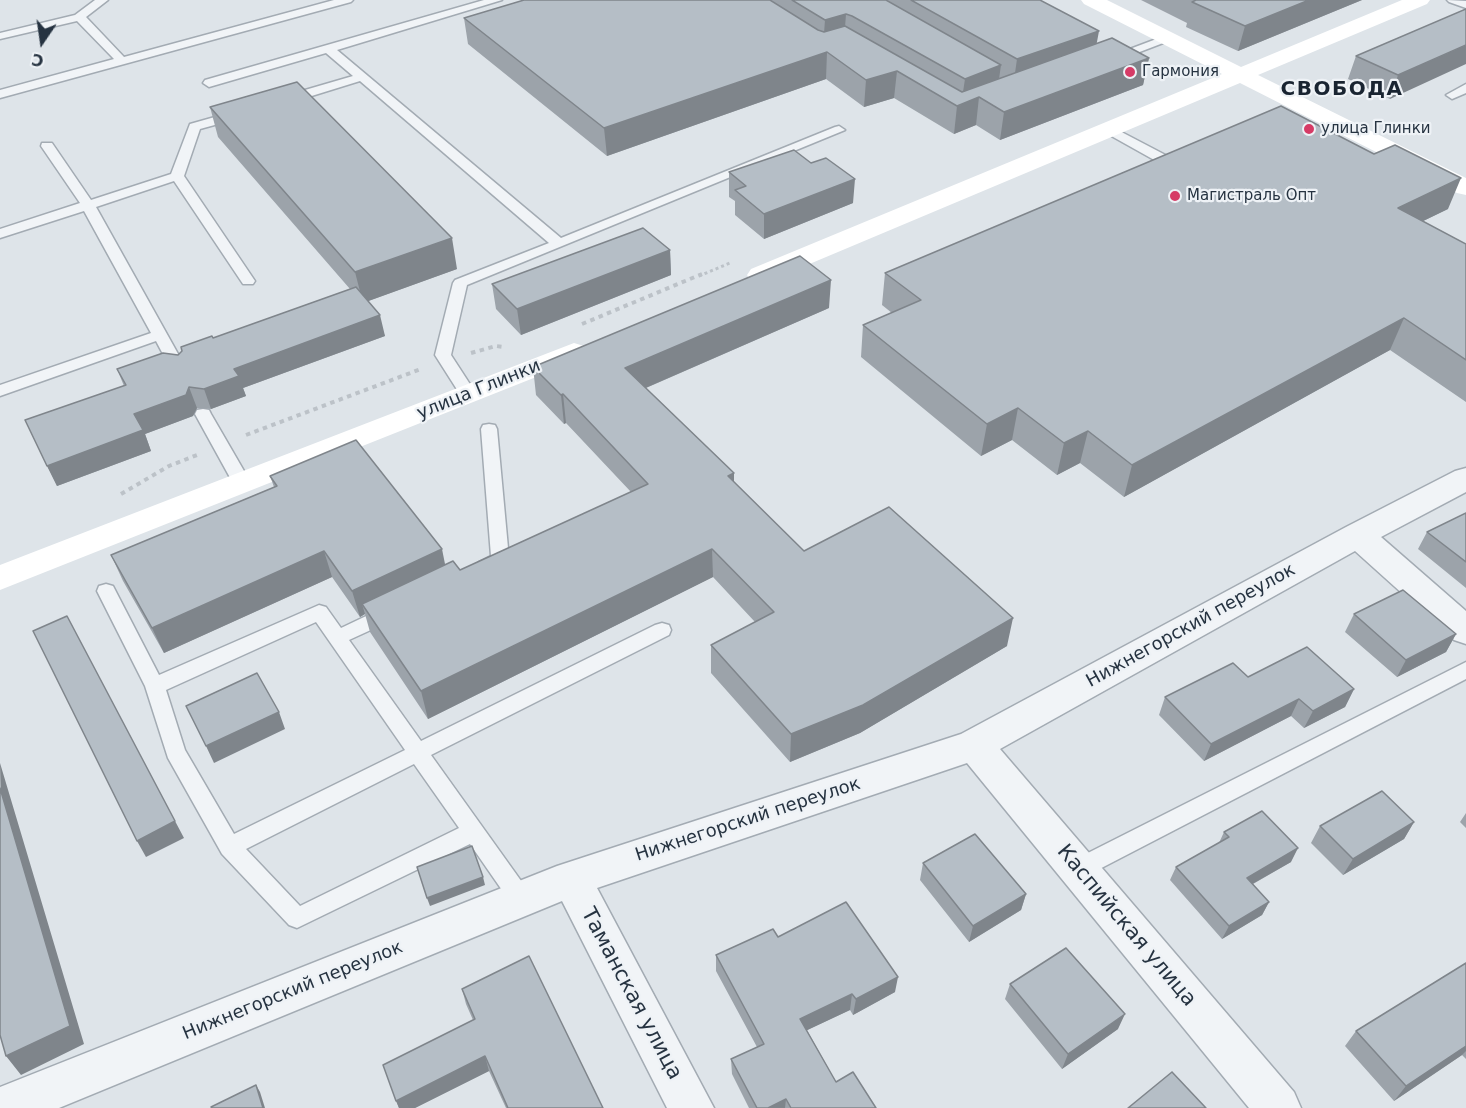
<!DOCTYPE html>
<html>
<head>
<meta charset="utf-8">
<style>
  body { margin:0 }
  #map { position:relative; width:1466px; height:1108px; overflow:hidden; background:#dee4e9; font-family:"DejaVu Sans",sans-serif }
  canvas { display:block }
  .north { position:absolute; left:12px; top:12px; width:60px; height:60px; -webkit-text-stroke:4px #eef2f6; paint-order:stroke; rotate:193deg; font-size:16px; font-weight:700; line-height:24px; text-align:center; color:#263341 }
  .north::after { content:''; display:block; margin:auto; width:21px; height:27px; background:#263341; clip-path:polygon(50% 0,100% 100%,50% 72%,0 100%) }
</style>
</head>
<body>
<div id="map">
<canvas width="1466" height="1108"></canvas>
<div class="north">С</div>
</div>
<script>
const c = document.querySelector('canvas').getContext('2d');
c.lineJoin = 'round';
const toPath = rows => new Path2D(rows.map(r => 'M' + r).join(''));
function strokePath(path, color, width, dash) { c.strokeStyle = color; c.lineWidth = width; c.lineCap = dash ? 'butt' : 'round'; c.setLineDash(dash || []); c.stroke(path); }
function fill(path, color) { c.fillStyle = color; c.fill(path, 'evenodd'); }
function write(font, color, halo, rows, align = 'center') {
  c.font = font + ' "DejaVu Sans",sans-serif'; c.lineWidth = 4.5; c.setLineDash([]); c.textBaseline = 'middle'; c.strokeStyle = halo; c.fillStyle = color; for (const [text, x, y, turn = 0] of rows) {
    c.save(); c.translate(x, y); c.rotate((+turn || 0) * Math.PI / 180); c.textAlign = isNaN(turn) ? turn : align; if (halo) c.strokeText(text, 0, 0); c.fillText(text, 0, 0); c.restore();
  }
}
const lane = toPath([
  [95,0,108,0,86,17,124,57,334,0,353,0,351,2,0,98,0,90,114,59,77,21,0,39,0,33,75,15,95,0],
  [484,0,502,0,337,50,561,238,835,127,839,126,845,130,467,285,451,355,477,395,469,400,463,399,435,355,453,283,455,280,549,243,360,81,289,103,281,103,279,100,281,97,353,76,326,53,209,87,203,83,205,80,484,0],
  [1447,0,1466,1,1466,8,1449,2,1447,0],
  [1167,35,1171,36,1171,40,1116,61,1108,61,1106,58,1167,35],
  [1466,84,1466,93,1452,99,1446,95,1466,84],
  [236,111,242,115,240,118,200,129,184,176,255,281,253,284,243,284,174,181,96,207,187,370,185,373,173,373,156,341,0,396,0,385,151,333,84,211,0,238,0,229,80,203,41,146,42,143,52,143,91,200,171,174,190,124,236,111],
  [1110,126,1175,160,1177,163,1175,166,1165,166,1106,133,1104,130,1110,126],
  [203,409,209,410,211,414,251,483,248,487,242,489,236,487,233,483,195,414,197,410,203,409],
  [489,424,495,425,497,429,509,559,506,564,485,574,479,572,476,567,479,562,491,556,481,429,483,425,489,424],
  [106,584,113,586,159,675,319,605,326,607,341,628,383,608,390,606,397,608,399,613,397,618,349,640,421,741,655,625,662,623,669,625,671,630,669,635,431,755,529,892,532,899,529,906,521,909,513,906,470,844,297,928,289,925,222,854,168,758,145,686,97,591,99,586,106,584],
  [316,622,405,750,234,834,185,750,166,690,316,622],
  [414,764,459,828,300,906,246,849,414,764],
  [1466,662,1466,679,1086,876,1078,879,1070,876,1067,869,1070,862,1466,662]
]);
const street = toPath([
  [1466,468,1466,492,1381,537,1466,611,1466,644,1454,640,1355,551,1000,749,1294,1092,1301,1108,1249,1108,967,763,597,888,714,1108,667,1108,562,901,59,1108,0,1108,0,1087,557,866,961,734,1346,527,1455,471,1466,468]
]);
strokePath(lane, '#a3abb3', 3);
strokePath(street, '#a3abb3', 3);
strokePath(toPath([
  [699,276,730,263]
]), '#bcc2c8', 3, [3, 3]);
strokePath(toPath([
  [582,324,702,274],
  [471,353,496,346,504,347],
  [246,435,421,369],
  [121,494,169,466,197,455]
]), '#bcc2c8', 4, [4.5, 4.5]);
fill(lane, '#f1f4f7');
fill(street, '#f1f4f7');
fill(toPath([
  [1081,0,1107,0,1241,67,1402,0,1430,0,1427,4,1258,75,1466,178,1466,195,1457,193,1240,83,769,281,760,283,751,281,747,275,751,269,1222,74,1084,4,1081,0],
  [574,343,584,346,588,352,584,358,0,590,0,565,574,343]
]), '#fff');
fill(toPath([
  [524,0,1040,0,1097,44,1149,58,1143,85,1000,140,976,125,954,134,894,98,864,107,826,79,607,156,468,44,464,18],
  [1141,0,1362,0,1238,51,1186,27,1187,23],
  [1466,9,1390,99,1348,79,1356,56],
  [210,107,457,269,368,301,385,336,243,388,246,396,211,409,197,408,193,416,145,434,151,451,57,486,25,420,124,386,117,369,178,355,213,338,350,289,218,137],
  [729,172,853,203,764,239,735,215,735,201,729,197],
  [1448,209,1423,221,1466,244,1466,402,1390,350,1124,497,1080,463,1057,475,1012,440,981,456,861,357,863,325,892,313,882,305,885,273],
  [670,250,671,275,521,335,496,309,492,284],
  [829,308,646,388,734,473,734,482,804,551,1007,646,860,733,790,762,711,673,711,645,755,622,713,577,428,719,370,632,365,614,360,617,332,577,164,653,123,581,111,555,274,487,270,476,445,565,460,570,631,492,566,423,564,424,536,395,533,367],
  [1466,513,1466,588,1418,549,1427,532],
  [1354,614,1456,634,1446,652,1397,677,1345,632],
  [1354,689,1345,707,1304,728,1291,716,1204,761,1159,715,1165,697],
  [1466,813,1466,828,1460,822],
  [1414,822,1404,839,1343,875,1311,843,1320,826],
  [1224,832,1291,862,1253,884,1269,902,1262,915,1222,939,1170,880,1176,867,1219,843],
  [923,863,1026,894,1021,910,969,942,920,880],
  [778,937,895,992,853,1015,850,1010,807,1030,836,1082,876,1108,749,1108,732,1074,731,1059,757,1047,716,971,716,955],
  [1466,963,1466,1059,1462,1055,1394,1101,1345,1046,1356,1031],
  [1010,984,1118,1029,1062,1069,1005,999],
  [462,989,603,1108,506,1108,489,1071,415,1108,399,1108,383,1065,473,1020,466,1004]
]), '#9ca3aa');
fill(toPath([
  [1309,0,1362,0,1238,51,1245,26],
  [846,14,844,41,823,47,825,20],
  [1099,31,1094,58,1013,87,1017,59],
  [1466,45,1466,64,1390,99,1398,75],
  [827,52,826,79,607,156,604,128],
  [1149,58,1143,85,1000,140,1004,112],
  [1001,65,997,93,979,97,976,125,954,134,957,106,961,105,965,79],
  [897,71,894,98,864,107,866,80],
  [1461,178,1448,209,1386,239,1398,208],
  [855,179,853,203,764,239,764,214],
  [452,238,457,269,363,303,355,272],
  [670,250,671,275,521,335,517,309],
  [831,280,829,308,627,396,625,368],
  [380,315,385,336,243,388,246,396,211,409,204,389,234,369],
  [1404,318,1390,350,1124,497,1132,465],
  [189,387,197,408,193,416,145,434,151,451,57,486,47,466,134,414],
  [563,394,566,423,564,424,561,395],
  [1018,408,1012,440,981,456,987,424],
  [1088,431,1080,463,1057,475,1064,443],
  [734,473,734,502,728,476],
  [442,549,447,574,362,604,365,614,360,617,352,591],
  [712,549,713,577,428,719,421,691],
  [324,551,332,577,164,653,152,628],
  [1013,618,1007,646,860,733,790,762,791,734],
  [1456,634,1446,652,1397,677,1406,660],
  [1354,689,1345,707,1304,728,1313,711],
  [1299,699,1291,716,1204,761,1211,744],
  [279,712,285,729,214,763,206,746],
  [0,763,84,1044,21,1075,6,1056],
  [175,821,184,838,146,857,137,841],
  [1414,822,1404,839,1343,875,1353,859],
  [1298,848,1291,862,1240,891,1247,878],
  [483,877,485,885,430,906,427,898],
  [1026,894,1021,910,969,942,973,926],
  [1269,902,1262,915,1222,939,1229,926],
  [898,977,895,992,853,1015,856,999],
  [852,994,850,1010,799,1034,800,1019],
  [1125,1014,1118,1029,1062,1069,1068,1054],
  [1466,1046,1466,1051,1462,1055,1394,1101,1406,1086],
  [485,1056,489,1071,415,1108,399,1108,396,1101],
  [256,1085,260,1092,265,1108,263,1108],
  [786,1099,785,1108,768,1108]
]), '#7f858b');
const building = toPath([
  [524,0,770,0,818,30,824,32,845,26,962,92,1112,38,1149,58,1004,112,979,97,957,106,897,71,866,80,827,52,604,128,464,18,524,0],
  [792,0,886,0,1001,65,965,79,852,16,846,14,825,20,792,0],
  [911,0,1040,0,1099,31,1017,59,911,0],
  [1196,0,1309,0,1245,26,1192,2,1196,0],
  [1466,9,1466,45,1398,75,1356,56,1466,9],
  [297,82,452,238,355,272,210,107,297,82],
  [1281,106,1374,154,1395,145,1461,178,1398,208,1466,244,1466,360,1404,318,1132,465,1088,431,1064,443,1018,408,987,424,863,325,921,300,885,273,1281,106],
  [794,150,811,163,826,158,855,179,764,214,735,190,746,186,729,172,794,150],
  [643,228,670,250,517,309,492,284,643,228],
  [800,256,831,280,625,368,734,473,728,476,804,551,889,507,1013,618,863,705,791,734,711,645,774,612,712,549,421,691,362,604,453,561,460,570,648,484,563,394,561,395,533,367,800,256],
  [356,287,380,315,234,369,239,376,204,389,189,387,186,395,134,414,143,430,47,466,25,420,126,385,117,369,163,353,178,355,182,351,181,347,212,336,213,338,356,287],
  [356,440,442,549,352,591,324,551,152,628,111,555,277,486,270,476,356,440],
  [1466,513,1466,562,1427,532,1466,513],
  [1403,590,1456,634,1406,660,1354,614,1403,590],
  [67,616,175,821,137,841,33,631,67,616],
  [1307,647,1354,689,1313,711,1299,699,1211,744,1165,697,1233,663,1248,677,1307,647],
  [257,673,279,712,206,746,186,706,257,673],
  [0,788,70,1026,6,1056,0,1035,0,788],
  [1382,791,1414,822,1353,859,1320,826,1382,791],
  [1262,811,1298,848,1247,878,1269,902,1229,926,1176,867,1229,837,1224,832,1262,811],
  [975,834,1026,894,973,926,923,863,975,834],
  [472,846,483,877,427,898,417,867,472,846],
  [846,902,898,977,856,999,852,994,800,1019,836,1082,853,1072,876,1108,791,1108,786,1099,768,1108,757,1108,731,1059,764,1044,716,955,773,929,778,937,846,902],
  [1066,948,1125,1014,1068,1054,1010,984,1066,948],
  [529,956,603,1108,508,1108,485,1056,396,1101,383,1065,475,1019,462,989,529,956],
  [1466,963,1466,1046,1406,1086,1356,1031,1466,963],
  [1172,1072,1206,1108,1128,1108,1172,1072],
  [256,1085,263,1108,212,1108,211,1107,256,1085]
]);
fill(building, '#b5bec6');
strokePath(building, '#7f858b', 1.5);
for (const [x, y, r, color] of [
  [1130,72,6,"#d63b66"],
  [1309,129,6,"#d63b66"],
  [1175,196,6,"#d63b66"]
]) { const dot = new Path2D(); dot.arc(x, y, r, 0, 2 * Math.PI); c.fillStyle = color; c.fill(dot); strokePath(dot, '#eef2f6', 2); }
write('15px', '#263341', '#eef2f6', [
  ["Гармония",1142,72],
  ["улица Глинки",1321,129],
  ["Магистраль Опт",1187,196]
], 'left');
write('18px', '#263341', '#eef2f6', [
  ["улица Глинки",479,390,-22],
  ["Нижнегорский переулок",1191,626,-29],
  ["Нижнегорский переулок",748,820,-18],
  ["Нижнегорский переулок",293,991,-22]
]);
c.letterSpacing = '1.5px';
write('bold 20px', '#192431', '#eef2f6', [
  ["СВОБОДА",1342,90]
]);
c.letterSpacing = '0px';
write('21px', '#263341', '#eef2f6', [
  ["Каспийская улица",1126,926,50],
  ["Таманская улица",631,994,62]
]);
</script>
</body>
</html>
